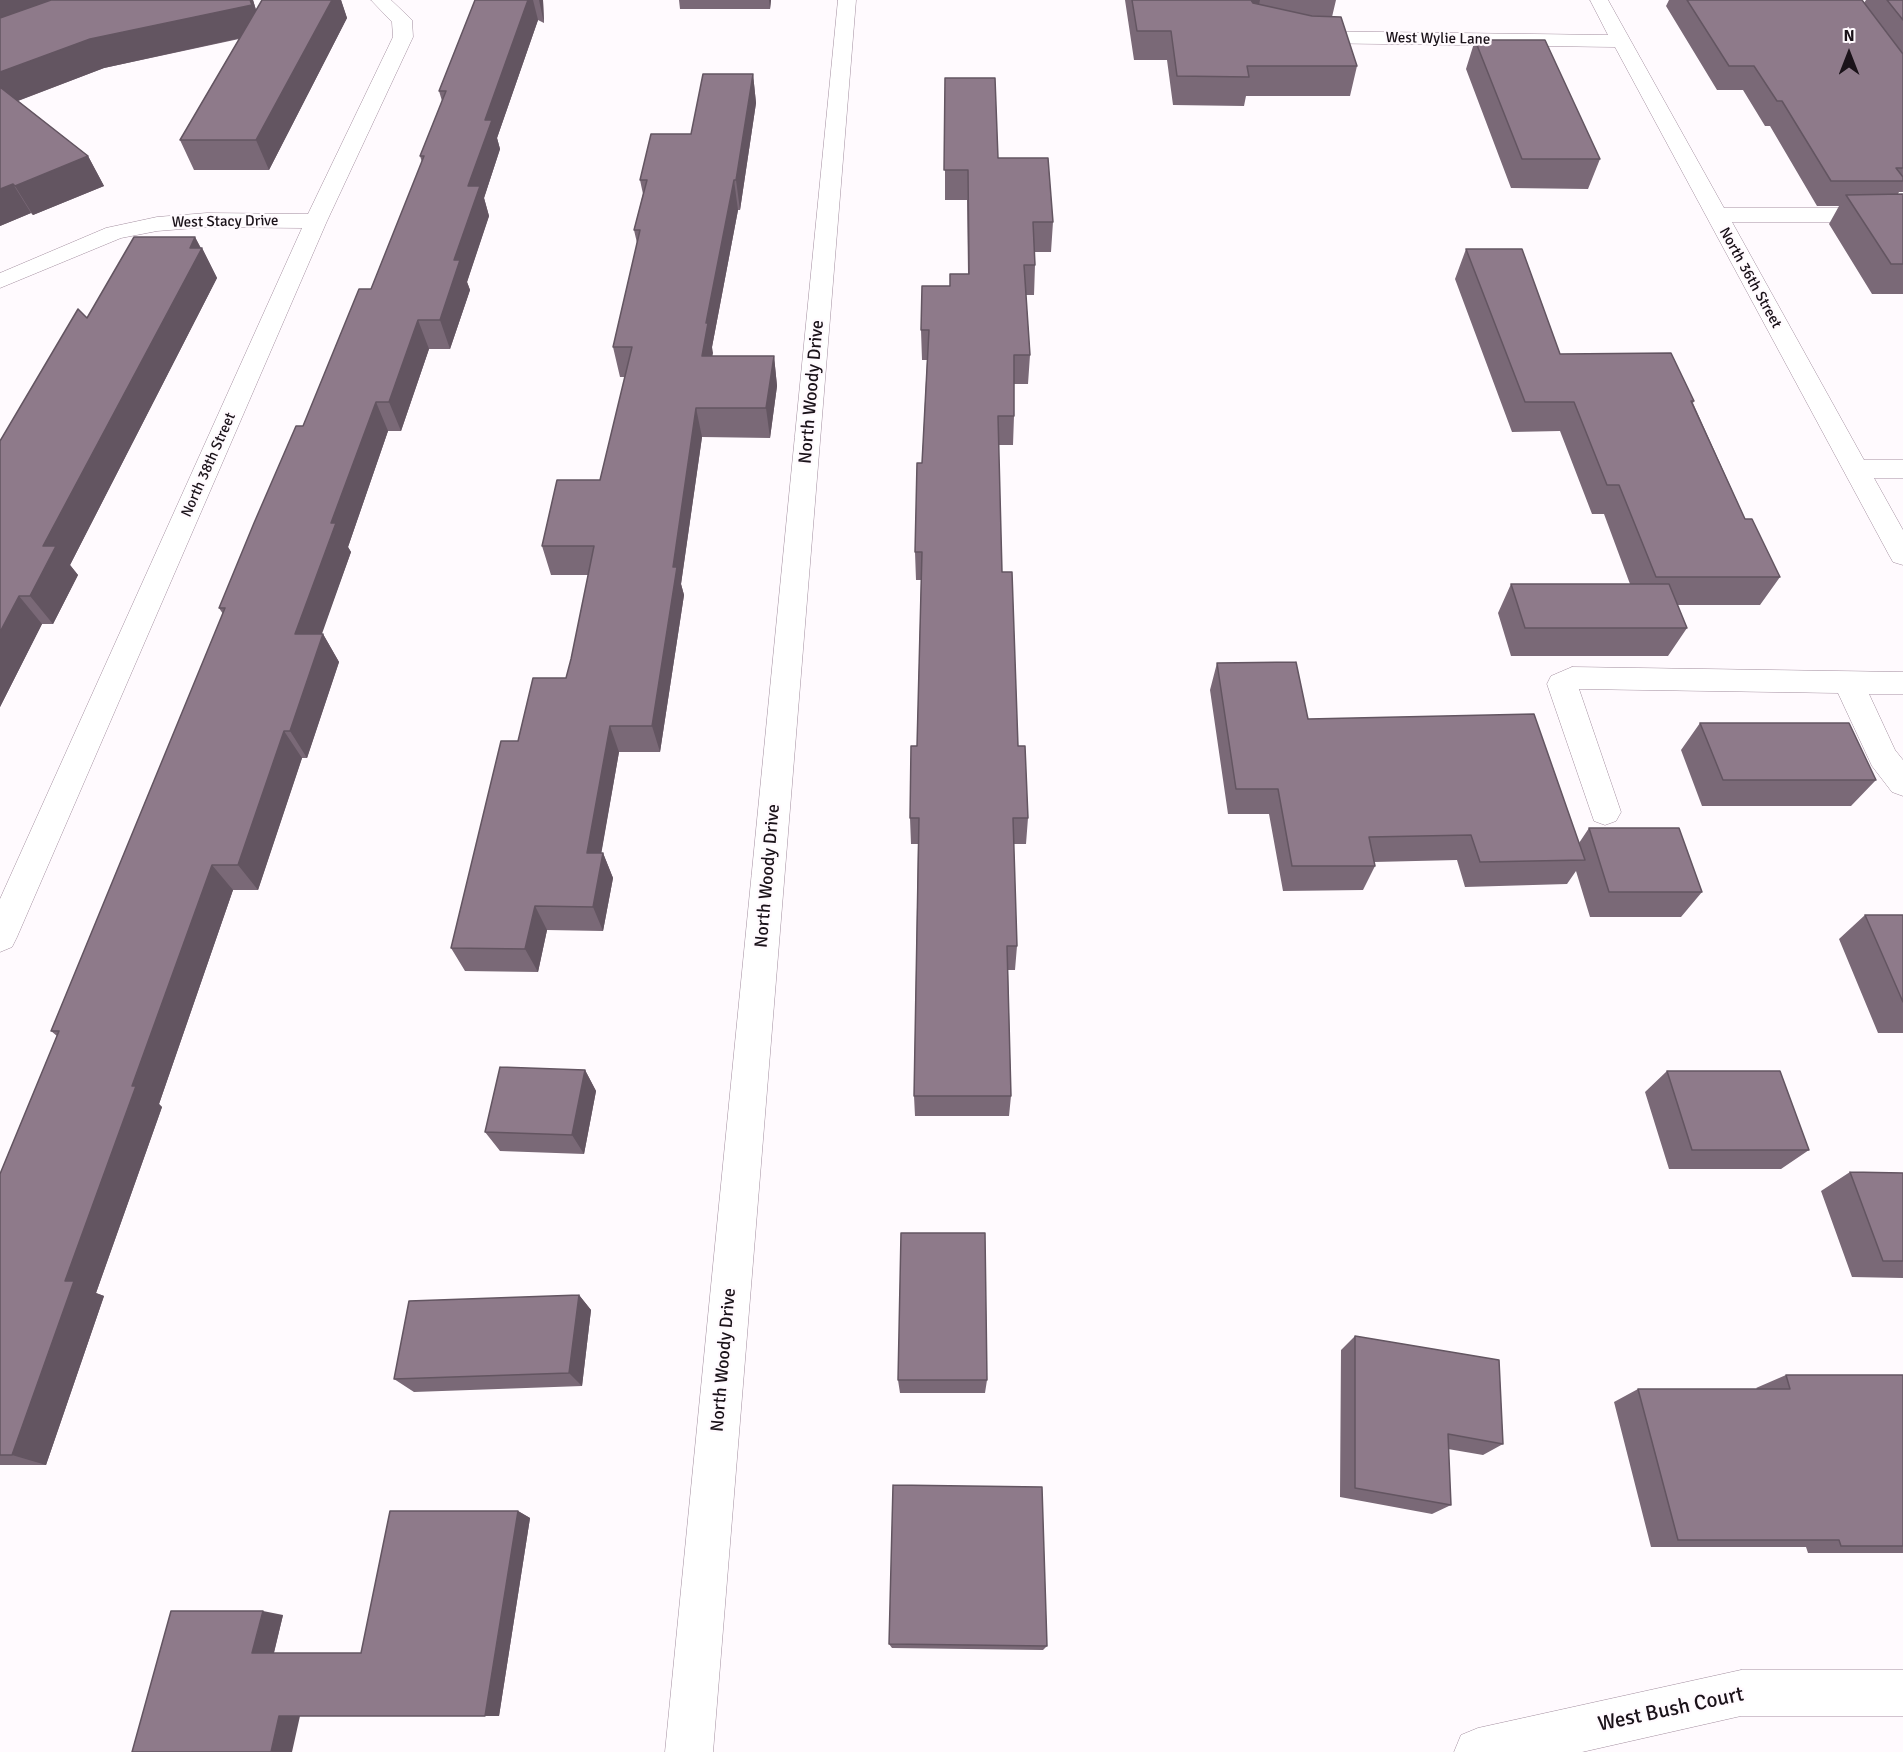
<!DOCTYPE html>
<html>
<head>
<meta charset="utf-8">
<style>
  body { margin:0 }
  #map { position:relative; width:1903px; height:1752px; overflow:hidden; background:#fffafe; font-family:Signika,sans-serif }
  canvas { display:block }
  .north { position:absolute; left:1819px; top:24px; width:60px; height:60px; -webkit-text-stroke:4px #fffafe; paint-order:stroke; rotate:0deg; font-size:16px; font-weight:700; line-height:24px; text-align:center; color:#1a1219 }
  .north::after { content:''; display:block; margin:auto; width:21px; height:27px; background:#1a1219; clip-path:polygon(50% 0,100% 100%,50% 72%,0 100%) }
</style>
</head>
<body>
<div id="map">
<canvas width="1903" height="1752"></canvas>
<div class="north">N</div>
</div>
<script>
const c = document.querySelector('canvas').getContext('2d');
c.lineJoin = 'round';
const toPath = rows => new Path2D(rows.map(r => 'M' + r).join(''));
function strokePath(path, color, width, dash) { c.strokeStyle = color; c.lineWidth = width; c.lineCap = dash ? 'butt' : 'round'; c.setLineDash(dash || []); c.stroke(path); }
function fill(path, color) { c.fillStyle = color; c.fill(path, 'evenodd'); }
function write(font, color, halo, rows, align = 'center') {
  c.font = font + ' Signika,sans-serif'; c.lineWidth = 4.5; c.setLineDash([]); c.textBaseline = 'middle'; c.strokeStyle = halo; c.fillStyle = color; for (const [text, x, y, turn = 0] of rows) {
    c.save(); c.translate(x, y); c.rotate((+turn || 0) * Math.PI / 180); c.textAlign = isNaN(turn) ? turn : align; if (halo) c.strokeText(text, 0, 0); c.fillText(text, 0, 0); c.restore();
  }
}
const minor = toPath([
  [371,0,391,0,412,20,413,37,327,221,17,937,12,947,0,952,0,899,302,228,207,227,157,231,121,238,0,288,0,273,106,228,157,217,207,213,308,214,393,37,392,22,371,0],
  [838,0,856,0,713,1752,665,1752,838,0],
  [1590,0,1608,0,1724,208,1903,208,1903,222,1732,222,1864,460,1903,460,1903,478,1874,478,1903,530,1903,565,1893,562,1889,555,1615,47,1305,43,1298,41,1295,37,1298,33,1305,31,1608,35,1590,0],
  [1572,667,1903,672,1903,694,1869,694,1895,750,1903,760,1903,796,1892,792,1872,766,1838,693,1579,689,1621,812,1616,821,1605,825,1594,821,1547,684,1551,676,1572,667],
  [1741,1670,1903,1670,1903,1716,1741,1716,1582,1752,1454,1752,1461,1735,1478,1728,1741,1670]
]);
strokePath(minor, '#a38e9f', 1);
fill(minor, '#fff');
fill(toPath([
  [0,0,253,0,256,10,262,0,341,0,347,18,269,170,194,170,180,140,239,39,104,68,18,101,88,156,104,186,33,215,31,213,0,226],
  [475,0,543,0,544,23,538,20,497,138,500,149,484,198,489,216,467,282,470,290,450,349,429,349,401,431,388,431,348,547,351,552,321,634,323,634,339,662,307,758,302,758,258,890,233,890,159,1104,162,1107,96,1293,104,1296,46,1465,0,1465,0,1174,57,1036,51,1031,223,614,219,608,303,426,371,289,422,162,420,156,442,101,439,91],
  [679,0,771,0,770,9,680,9],
  [1125,0,1336,0,1332,17,1357,66,1350,96,1246,96,1244,106,1173,105,1167,60,1134,60],
  [1669,0,1862,0,1864,3,1866,0,1903,0,1903,192,1899,192,1898,194,1903,194,1903,294,1872,294,1829,224,1839,206,1817,206,1770,126,1765,126,1743,90,1717,90,1666,6],
  [1475,40,1600,159,1588,189,1511,188,1466,69],
  [753,74,756,103,740,210,738,210,712,347,712,356,774,356,777,386,770,438,702,437,681,584,684,595,660,752,619,752,601,853,603,853,613,878,603,931,547,930,538,972,465,971,451,948,518,741,566,678,571,659,589,575,551,575,542,546,600,480,625,377,620,377,613,347,637,243,634,230,643,194,640,180,691,134],
  [945,78,998,158,1053,222,1051,252,1035,252,1035,265,1034,295,1026,295,1030,355,1028,384,1014,384,1014,416,1013,445,998,445,1002,572,1018,746,1028,818,1026,844,1013,844,1017,946,1015,970,1008,970,1011,1096,1009,1116,915,1116,914,1096,918,844,911,844,910,818,917,746,921,580,916,580,915,552,922,463,927,360,922,360,921,330,950,286,968,274,967,200,945,200],
  [195,237,201,248,202,248,217,278,70,565,78,575,53,624,42,624,0,707,0,441,87,318],
  [1466,249,1560,354,1694,401,1693,403,1745,519,1780,577,1760,605,1677,605,1687,628,1668,656,1511,656,1498,613,1511,584,1630,584,1604,514,1592,514,1560,431,1512,432,1455,279],
  [1217,663,1308,719,1579,843,1589,828,1702,892,1681,917,1590,917,1576,871,1567,884,1465,887,1457,860,1374,862,1375,866,1363,890,1283,891,1269,814,1228,814,1210,690],
  [1700,723,1876,780,1851,806,1702,806,1681,750],
  [1865,915,1903,915,1903,1033,1878,1033,1839,939],
  [585,1070,596,1091,584,1154,500,1151,485,1132],
  [1667,1071,1809,1150,1781,1169,1669,1169,1645,1092],
  [1850,1172,1903,1173,1903,1278,1852,1277,1821,1191],
  [579,1295,591,1310,582,1386,414,1392,394,1379],
  [1355,1336,1503,1444,1483,1455,1448,1449,1451,1505,1432,1514,1340,1497,1341,1350],
  [1786,1375,1903,1375,1903,1553,1808,1553,1806,1547,1651,1547,1614,1402,1638,1389,1757,1389,1756,1388],
  [898,1380,987,1380,985,1393,900,1393],
  [518,1511,530,1518,499,1716,300,1716,132,1752,283,1615,274,1653,361,1653],
  [889,1644,1047,1646,1043,1650,892,1648]
]), '#7a6977');
fill(toPath([
  [0,0,96,0,0,35],
  [250,0,253,0,263,33,104,68,4,106,0,99,0,72,90,39],
  [332,0,341,0,347,18,269,170,256,140],
  [528,0,533,0,538,20,497,138,500,149,484,198,489,216,467,282,470,290,450,349,440,320,468,186,485,120],
  [539,0,543,0,544,23],
  [769,0,771,0,770,9],
  [1248,0,1260,0,1256,18],
  [753,74,756,103,740,210,736,180],
  [88,156,104,186,33,215,15,186],
  [734,180,738,210,712,347,713,353,707,385,702,356,706,323],
  [13,184,31,213,0,226,0,189],
  [195,237,201,249,202,248,217,278,70,565,78,575,53,624,30,596,43,546],
  [418,320,429,349,401,431,389,402],
  [774,356,777,386,770,438,766,408],
  [376,402,388,431,348,547,351,552,312,662,295,634,331,523],
  [696,408,702,437,681,584,684,595,660,752,652,726,673,567],
  [19,596,42,624,0,707,0,632],
  [323,634,339,662,307,758,290,731],
  [610,726,619,752,597,878,587,853],
  [284,731,302,758,258,890,238,865],
  [603,853,613,878,603,931,593,907],
  [212,865,233,890,159,1104,162,1107,96,1293,104,1296,46,1465,12,1455,65,1281,132,1086],
  [535,906,547,930,538,972,525,949],
  [585,1070,596,1091,584,1154,572,1135],
  [579,1295,591,1310,582,1386,569,1373],
  [518,1511,530,1518,499,1716,485,1716],
  [263,1611,283,1615,273,1656,252,1653],
  [279,1716,300,1716,292,1752,271,1752]
]), '#635561');
const building = toPath([
  [51,0,250,0,252,5,90,39,0,72,0,18,51,0],
  [262,0,332,0,256,140,180,140,262,0],
  [475,0,528,0,485,120,492,120,468,186,480,186,454,260,460,260,440,320,418,320,389,402,376,402,331,523,336,523,295,634,323,634,290,731,284,731,238,865,212,865,132,1086,136,1086,65,1281,74,1281,12,1455,0,1455,0,1174,59,1031,51,1031,225,608,219,608,254,523,296,426,303,426,359,289,371,289,424,156,420,156,446,91,439,91,475,0],
  [1132,0,1251,0,1253,3,1312,16,1341,17,1357,66,1247,66,1249,77,1177,76,1171,31,1137,31,1132,0],
  [1687,0,1862,0,1903,54,1903,168,1896,168,1903,177,1903,181,1831,181,1782,101,1777,101,1754,66,1729,66,1687,0],
  [1887,0,1903,0,1903,20,1887,0],
  [1475,40,1545,40,1600,159,1522,159,1475,40],
  [703,74,753,74,736,180,734,180,706,323,708,323,702,356,774,356,766,408,696,408,673,567,677,567,652,726,610,726,587,853,603,853,593,907,535,906,525,949,451,948,501,741,518,741,533,678,566,678,571,659,594,546,542,546,557,480,600,480,632,347,613,347,640,230,634,230,647,180,640,180,651,134,691,134,703,74],
  [945,78,995,78,998,158,1048,158,1053,222,1033,222,1035,265,1024,265,1030,355,1014,355,1014,416,998,416,1002,572,1012,572,1018,746,1025,746,1028,818,1013,818,1017,946,1007,946,1011,1096,914,1096,919,818,910,818,911,746,917,746,922,552,915,552,917,463,922,463,929,330,921,330,922,286,950,286,950,274,969,274,968,170,944,170,945,78],
  [0,87,88,156,15,186,13,184,0,189,0,87],
  [1903,194,1903,264,1891,264,1846,195,1903,194],
  [134,237,195,237,190,248,202,248,43,546,56,546,30,596,19,596,0,632,0,441,78,309,87,318,134,237],
  [1466,249,1522,249,1560,354,1671,353,1694,401,1691,401,1745,519,1752,519,1780,577,1656,577,1619,485,1607,485,1574,402,1525,402,1466,249],
  [1511,584,1669,584,1687,628,1525,628,1511,584],
  [1296,662,1308,719,1534,714,1585,860,1480,862,1471,835,1369,837,1375,866,1292,866,1278,789,1236,789,1217,663,1296,662],
  [1700,723,1849,723,1876,780,1723,780,1700,723],
  [1589,828,1679,828,1702,892,1609,892,1589,828],
  [1865,915,1903,915,1903,1002,1865,915],
  [500,1067,585,1070,572,1135,485,1132,500,1067],
  [1667,1071,1780,1071,1809,1150,1692,1150,1667,1071],
  [1850,1172,1903,1173,1903,1261,1883,1261,1850,1172],
  [901,1233,985,1233,987,1380,898,1380,901,1233],
  [579,1295,569,1373,394,1379,409,1301,579,1295],
  [1355,1336,1499,1360,1503,1444,1448,1434,1451,1505,1355,1488,1355,1336],
  [1786,1375,1903,1375,1903,1546,1841,1546,1839,1540,1678,1540,1638,1389,1790,1389,1786,1375],
  [893,1485,1042,1487,1047,1646,889,1644,893,1485],
  [390,1511,518,1511,485,1716,279,1716,271,1752,132,1752,171,1611,263,1611,252,1653,361,1653,390,1511]
]);
fill(building, '#8e7a8a');
strokePath(building, '#635561', 1.5);
write('15px', '#1a1219', '#fffafe', [
  ["West Wylie Lane",1438,39,1],
  ["West Stacy Drive",225,222,-1],
  ["North 36th Street",1750,278,61],
  ["North 38th Street",209,465,-66]
]);
write('18px', '#1a1219', '#fffafe', [
  ["North Woody Drive",812,392,-85],
  ["North Woody Drive",768,876,-85],
  ["North Woody Drive",724,1360,-85]
]);
write('21px', '#1a1219', '#fffafe', [
  ["West Bush Court",1671,1710,-12]
]);
</script>
</body>
</html>
